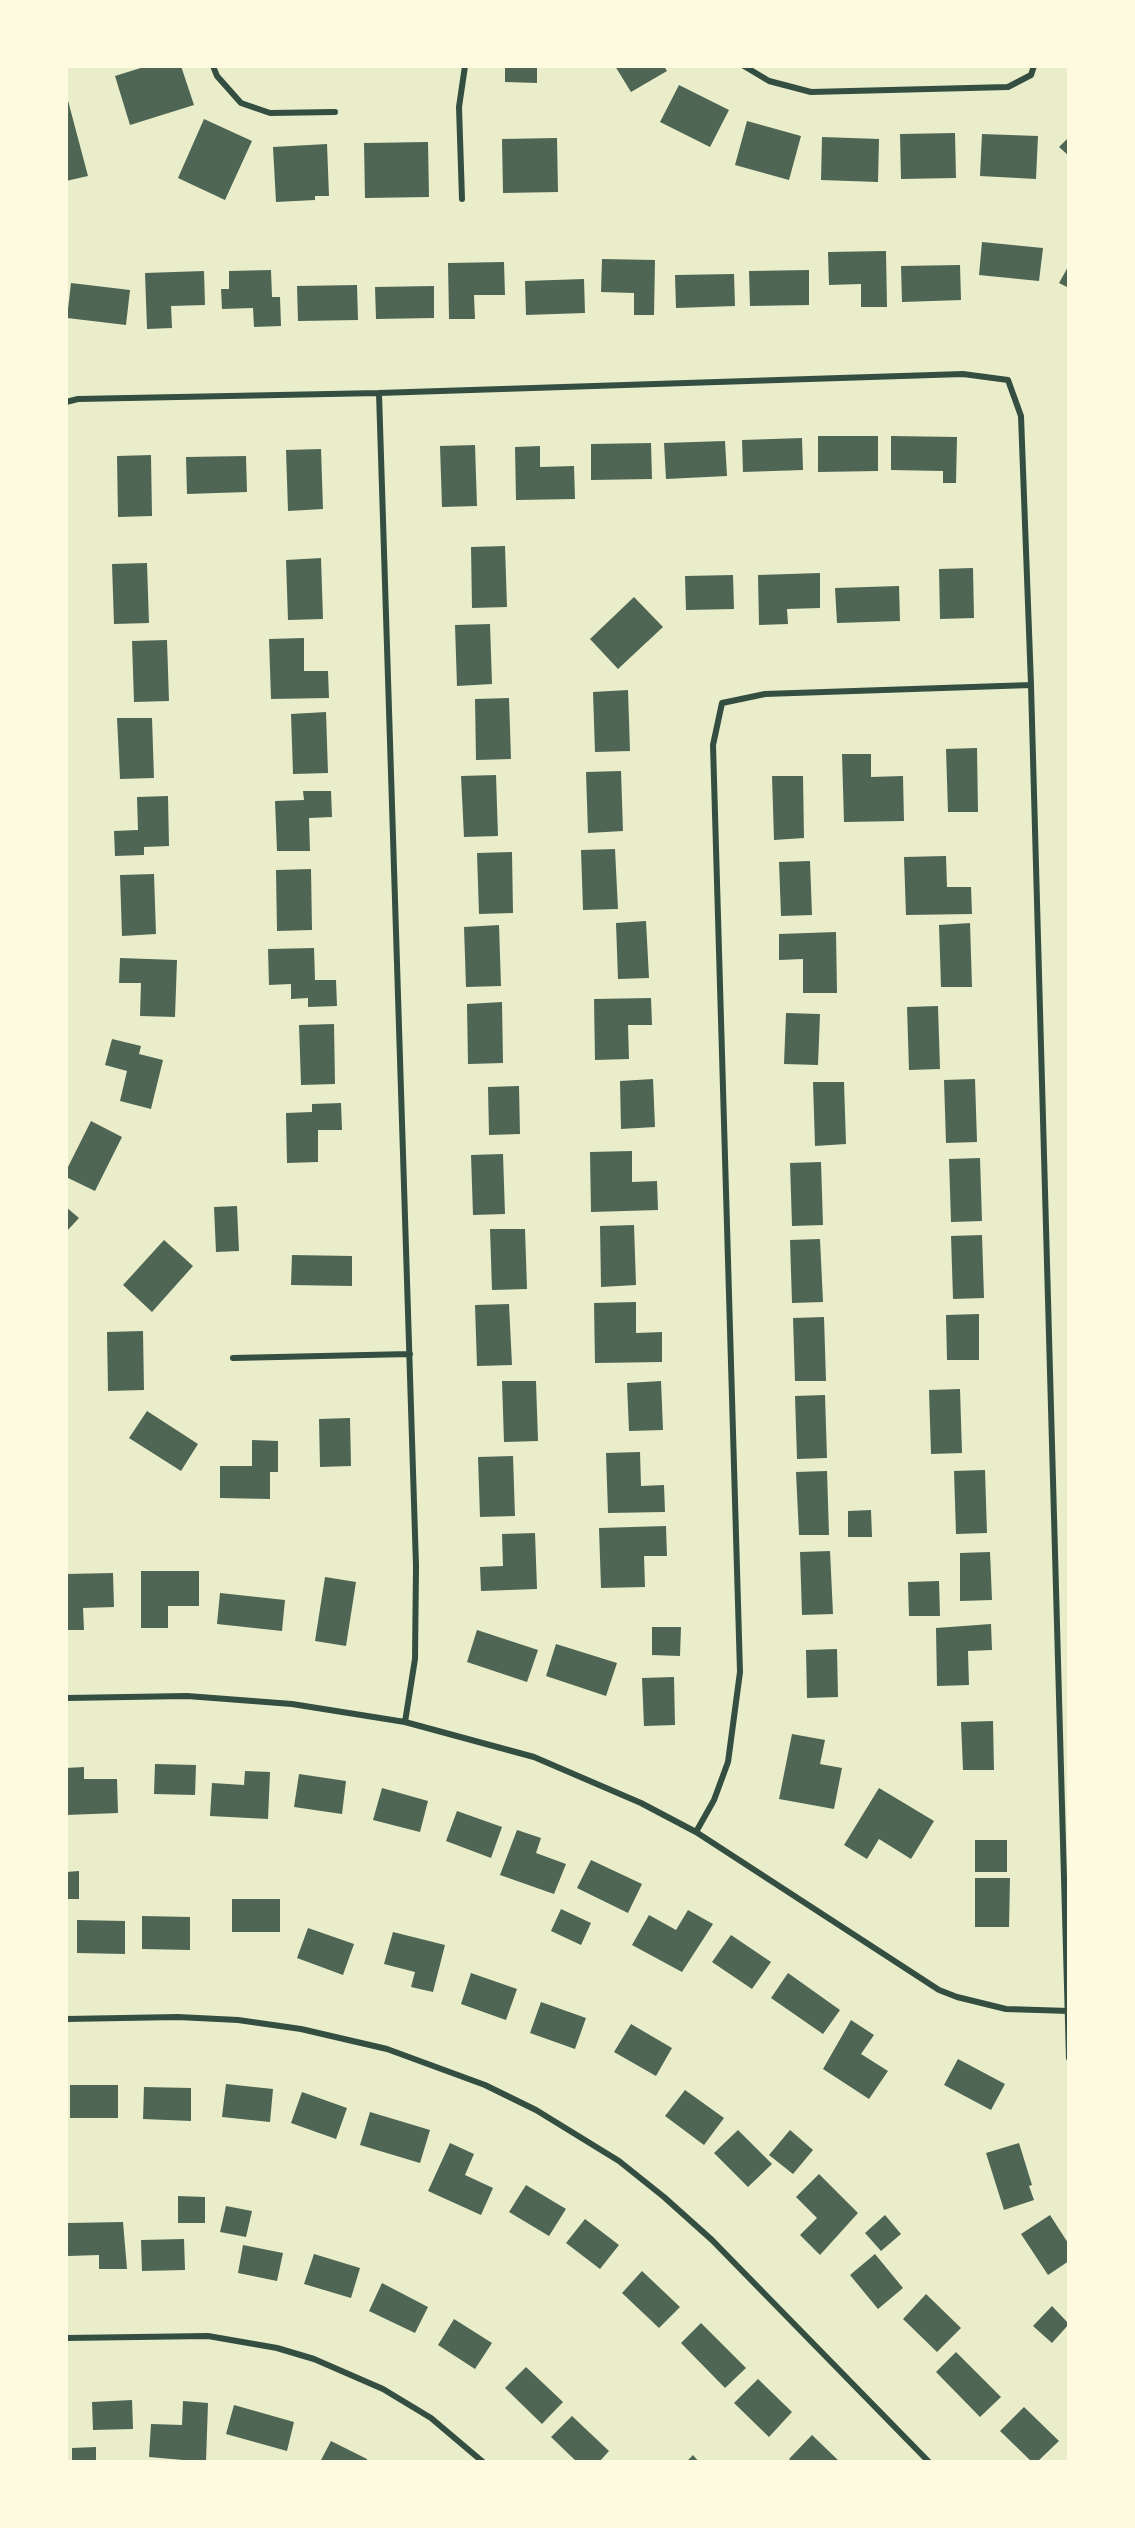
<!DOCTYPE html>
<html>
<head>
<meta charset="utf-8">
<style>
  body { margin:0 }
  #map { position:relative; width:1135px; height:2528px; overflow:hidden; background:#e9edc9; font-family:Arial,sans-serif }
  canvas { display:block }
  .frame { position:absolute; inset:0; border:68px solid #fefae0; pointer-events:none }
</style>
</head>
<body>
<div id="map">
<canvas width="1135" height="2528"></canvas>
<div class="frame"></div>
</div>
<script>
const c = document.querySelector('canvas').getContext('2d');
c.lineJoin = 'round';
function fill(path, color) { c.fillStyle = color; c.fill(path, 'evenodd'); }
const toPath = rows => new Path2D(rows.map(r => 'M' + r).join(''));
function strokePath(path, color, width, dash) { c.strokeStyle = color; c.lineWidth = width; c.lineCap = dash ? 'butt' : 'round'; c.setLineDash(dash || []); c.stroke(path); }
fill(toPath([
  [147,66,181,66,194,105,130,125,115,76],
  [505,66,537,66,537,83,505,82],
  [615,66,664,66,667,71,631,92],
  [679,85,729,110,710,147,660,122],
  [66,93,88,176,66,181],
  [204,119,252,141,225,200,178,178],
  [747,121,801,136,789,180,735,165],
  [955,133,956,178,901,179,900,134],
  [982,134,1038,136,1036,179,980,176],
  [822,137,879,139,878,182,821,180],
  [1069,137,1069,156,1059,147],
  [557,138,558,192,503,193,502,139],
  [428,142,429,197,365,198,364,143],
  [327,144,329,196,315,196,315,200,276,202,273,147],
  [982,242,1043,248,1039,281,979,275],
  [886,251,887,307,861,307,861,284,829,285,828,252],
  [602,259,655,260,654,315,634,315,634,293,601,292],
  [504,262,505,295,474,295,475,319,449,319,448,263],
  [960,265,961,300,902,302,901,266],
  [1069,265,1069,288,1059,283],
  [271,270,272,297,280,297,281,326,254,327,253,308,222,309,221,289,229,289,229,271],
  [809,270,809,305,750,306,749,271],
  [204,271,205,305,171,306,172,328,147,329,145,273],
  [734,274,735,306,676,308,675,275],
  [584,279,585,313,526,315,525,281],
  [71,283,130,290,126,325,67,318],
  [357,285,358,320,298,321,297,286],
  [434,286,434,318,376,319,375,287],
  [818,436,878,436,878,471,818,472],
  [891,436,957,437,956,483,943,483,943,471,891,470],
  [802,438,803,470,743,472,742,440],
  [725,441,727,476,666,479,664,443],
  [651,443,652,479,591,480,591,444],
  [475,445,477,506,442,507,440,446],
  [540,446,540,467,574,466,575,499,516,500,515,447],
  [321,449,323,509,288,511,286,450],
  [151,455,152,516,118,517,117,456],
  [246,456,247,492,187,494,186,457],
  [505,546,507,607,472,608,471,547],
  [321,558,323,619,288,620,286,560],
  [147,563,149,623,114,624,112,564],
  [973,568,974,618,940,619,939,569],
  [820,573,820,608,787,609,788,624,759,625,758,575],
  [733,575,734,609,686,610,685,576],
  [899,586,900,621,837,623,835,588],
  [634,597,663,627,618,669,590,639],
  [490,624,492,684,457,686,455,625],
  [304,638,304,671,328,671,329,698,271,699,269,639],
  [167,640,169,701,134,702,132,641],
  [628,690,630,751,595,752,593,692],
  [509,698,511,759,476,760,475,699],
  [326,712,328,773,293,774,291,714],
  [117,718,152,718,154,778,120,779],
  [977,748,978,812,948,812,946,749],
  [842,754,871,754,871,777,903,776,904,821,844,822],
  [621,771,623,831,588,833,586,772],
  [496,775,498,836,464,837,461,776],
  [772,776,803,776,804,838,774,840],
  [303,791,331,791,332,817,309,818,310,851,277,851,275,801,304,800],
  [168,796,169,846,144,847,144,855,115,856,114,831,138,830,137,797],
  [615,849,618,909,583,910,581,850],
  [512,852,513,913,479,914,477,853],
  [946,856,947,887,971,887,972,914,906,915,904,857],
  [810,861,812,915,781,916,779,862],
  [311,869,312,930,277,931,276,870],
  [154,874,156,934,122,936,120,875],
  [646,921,649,978,618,979,616,923],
  [970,923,972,987,941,987,939,925],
  [499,925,501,986,466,987,464,927],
  [836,932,837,993,803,993,803,959,779,960,779,934],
  [314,948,315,980,336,980,337,1006,308,1007,308,998,291,999,291,984,269,985,268,949],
  [120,958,177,960,175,1017,140,1016,141,983,119,983],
  [651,998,652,1025,628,1025,629,1059,595,1060,594,999],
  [502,1002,503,1063,468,1064,467,1004],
  [938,1006,940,1069,909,1070,907,1007],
  [786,1013,820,1014,818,1065,784,1064],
  [334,1024,335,1084,301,1085,299,1025],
  [112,1039,141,1046,139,1054,163,1060,151,1109,120,1101,127,1071,105,1065],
  [653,1079,655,1127,621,1129,620,1081],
  [975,1079,977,1142,946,1143,944,1080],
  [813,1082,844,1082,846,1144,815,1146],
  [519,1086,520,1134,489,1135,488,1087],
  [341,1103,342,1130,318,1130,318,1162,287,1163,286,1113,312,1112,312,1104],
  [91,1121,122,1137,95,1191,66,1177,66,1171],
  [632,1151,632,1182,657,1181,658,1210,591,1212,590,1152],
  [503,1154,505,1214,473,1215,471,1155],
  [980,1158,982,1221,951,1222,949,1159],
  [821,1162,823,1225,792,1226,790,1163],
  [237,1206,239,1251,216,1252,214,1207],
  [66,1207,79,1218,66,1232],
  [634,1225,636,1285,601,1287,600,1226],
  [490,1229,525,1229,527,1289,492,1290],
  [982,1235,984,1298,953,1299,951,1236],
  [820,1239,823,1302,792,1303,790,1240],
  [164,1240,193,1266,152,1312,123,1285],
  [292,1255,352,1256,352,1286,291,1285],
  [636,1302,636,1333,662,1332,662,1362,595,1363,594,1303],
  [509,1304,512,1365,477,1366,475,1305],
  [979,1314,979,1360,947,1360,946,1315],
  [824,1317,826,1381,795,1381,793,1318],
  [143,1331,144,1390,108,1391,107,1332],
  [502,1381,536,1381,538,1441,504,1442],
  [661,1381,663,1430,629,1431,627,1383],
  [960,1389,962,1453,931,1454,929,1390],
  [825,1395,827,1458,797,1459,795,1396],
  [147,1411,198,1444,181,1471,129,1438],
  [350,1418,351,1466,320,1467,319,1419],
  [252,1440,278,1441,278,1472,270,1472,270,1499,220,1498,220,1466,252,1466],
  [640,1452,641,1486,664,1485,665,1512,608,1513,606,1453],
  [513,1456,515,1516,480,1517,478,1457],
  [985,1470,987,1533,956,1534,954,1471],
  [827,1471,829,1535,799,1535,796,1472],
  [871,1510,872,1537,848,1537,848,1511],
  [666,1526,667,1556,644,1556,645,1587,601,1588,599,1528],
  [535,1533,537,1589,481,1591,480,1567,503,1566,502,1534],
  [830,1551,833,1614,802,1615,800,1552],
  [990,1552,992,1600,960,1601,960,1553],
  [141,1571,199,1571,199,1606,168,1606,168,1628,141,1628],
  [113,1573,114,1607,83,1608,84,1630,66,1630,66,1574],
  [325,1577,356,1582,346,1646,315,1641],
  [939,1581,940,1616,909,1616,908,1582],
  [220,1593,285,1600,282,1631,217,1624],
  [991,1624,992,1650,968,1651,969,1685,937,1686,936,1628],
  [652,1627,681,1627,680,1656,652,1655],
  [477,1630,538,1650,527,1682,467,1662],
  [556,1644,617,1663,606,1696,546,1676],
  [837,1649,838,1697,807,1698,806,1650],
  [674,1677,675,1725,644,1726,642,1678],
  [993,1721,994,1770,963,1770,961,1722],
  [792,1734,825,1740,820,1764,842,1768,834,1809,779,1799],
  [155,1764,196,1765,195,1795,154,1794],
  [84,1767,84,1779,117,1779,118,1813,66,1815,66,1768],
  [245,1771,270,1772,268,1819,210,1816,212,1783,244,1785],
  [299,1774,346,1781,342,1814,294,1807],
  [382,1788,428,1801,420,1832,373,1820],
  [879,1788,934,1821,911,1859,879,1839,867,1859,844,1845],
  [457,1811,502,1827,491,1858,446,1841],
  [517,1830,541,1838,536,1853,566,1864,554,1894,500,1875],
  [975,1840,1007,1840,1007,1872,975,1872],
  [591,1860,642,1884,628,1913,577,1888],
  [79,1871,79,1899,66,1899,66,1872],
  [975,1878,1010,1878,1009,1927,975,1927],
  [232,1899,280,1899,280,1932,232,1932],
  [561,1909,591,1923,581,1945,551,1931],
  [688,1910,713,1924,682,1972,632,1945,649,1915,676,1930],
  [142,1916,190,1917,190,1950,142,1949],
  [77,1920,125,1921,125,1954,77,1953],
  [308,1928,354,1944,343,1975,297,1958],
  [393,1932,445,1945,433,1992,411,1987,415,1972,384,1964],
  [731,1935,771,1962,752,1989,712,1962],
  [471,1973,517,1989,506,2020,461,2004],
  [788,1973,840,2010,823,2034,771,1998],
  [541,2002,586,2018,575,2049,530,2033],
  [851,2020,874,2035,861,2054,888,2071,869,2099,823,2069],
  [631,2024,672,2048,656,2076,614,2052],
  [958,2059,1005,2084,991,2110,944,2085],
  [226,2084,273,2089,270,2122,222,2117],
  [70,2085,118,2085,118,2118,70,2118],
  [144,2087,191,2088,191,2121,143,2119],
  [685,2090,724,2118,704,2145,665,2116],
  [302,2092,347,2108,336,2139,291,2123],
  [370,2112,430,2130,420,2163,360,2145],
  [738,2130,772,2164,748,2187,714,2153],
  [790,2130,813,2150,793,2174,769,2155],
  [450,2143,474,2154,465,2175,493,2188,481,2215,428,2191],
  [1019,2143,1032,2185,1029,2186,1034,2200,1004,2210,986,2153],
  [819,2174,858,2213,820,2255,800,2235,817,2218,796,2197],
  [526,2185,566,2209,549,2236,509,2212],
  [178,2196,205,2197,205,2223,178,2223],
  [226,2206,252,2211,246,2237,220,2232],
  [885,2215,901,2234,881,2251,865,2233],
  [1050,2215,1068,2243,1069,2261,1048,2275,1021,2234],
  [585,2219,619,2245,600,2269,566,2243],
  [123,2222,127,2269,99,2269,99,2255,68,2256,68,2223],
  [184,2239,185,2270,142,2271,141,2240],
  [243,2245,283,2253,277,2281,238,2273],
  [314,2254,360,2268,351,2298,304,2284],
  [875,2254,903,2288,878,2309,850,2275],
  [642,2271,680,2307,659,2328,622,2293],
  [382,2283,428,2307,415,2333,369,2311],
  [926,2294,961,2328,937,2352,903,2319],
  [1052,2306,1069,2324,1052,2343,1033,2326],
  [454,2319,492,2343,475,2369,438,2345],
  [701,2323,746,2368,725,2388,681,2343],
  [956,2352,1001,2397,980,2417,936,2372],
  [526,2367,563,2402,542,2424,505,2388],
  [758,2379,792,2412,769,2437,734,2403],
  [132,2400,133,2429,93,2430,92,2402],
  [183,2401,208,2403,206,2462,149,2457,151,2424,182,2425],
  [234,2405,294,2422,287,2451,226,2434],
  [1024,2407,1059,2441,1037,2462,1032,2462,1000,2431],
  [572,2416,609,2451,599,2462,577,2462,551,2437],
  [812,2435,840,2462,792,2462,789,2459],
  [331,2441,367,2459,366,2462,320,2462],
  [96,2447,96,2462,72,2462,72,2448],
  [693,2455,699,2462,686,2462]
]), '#4f6655');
strokePath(toPath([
  [213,66,217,76,241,103,270,113,335,112],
  [744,66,769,81,811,92,1008,87,1031,75,1034,66],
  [462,199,459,107,465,66],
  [379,393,416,1566,415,1659,405,1722],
  [66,402,78,399,379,393,963,374,1008,380,1021,416,1031,685,1069,2058],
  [233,1358,410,1354],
  [66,1698,187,1696,292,1704,405,1722,534,1757,641,1803,696,1832,939,1990,957,1997,1006,2009,1069,2011],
  [696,1832,714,1800,728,1762,740,1672,713,745,722,703,765,694,1031,685],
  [66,2019,178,2017,238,2020,301,2029,387,2049,485,2085,536,2110,619,2161,664,2197,712,2240,929,2462],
  [66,2338,208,2336,277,2348,314,2359,383,2389,431,2418,483,2462]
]), '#344e41', 6);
</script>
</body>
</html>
